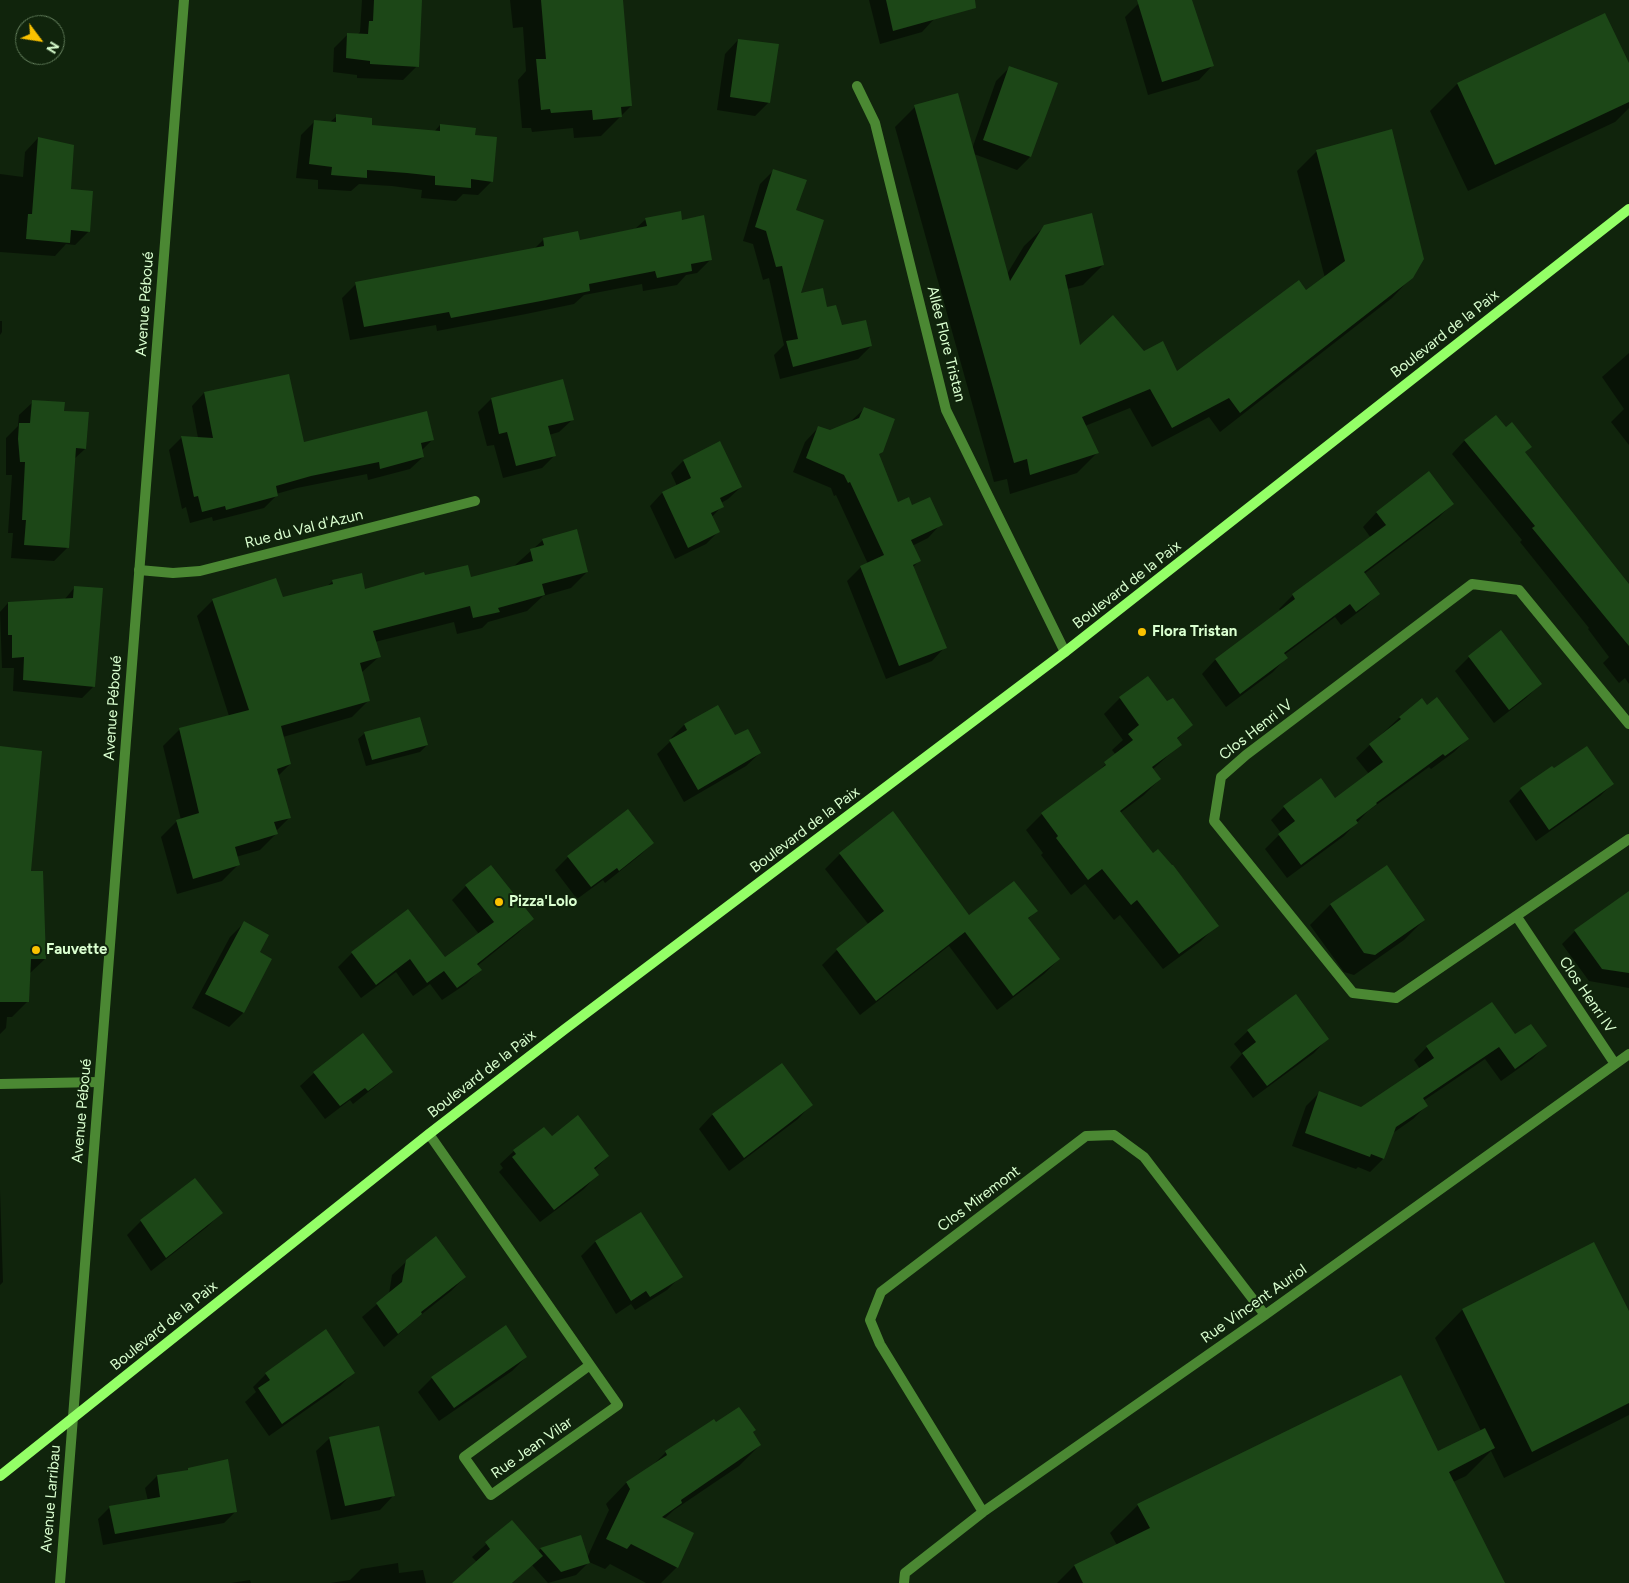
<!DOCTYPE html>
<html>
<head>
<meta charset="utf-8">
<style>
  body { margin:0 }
  #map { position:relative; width:1629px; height:1583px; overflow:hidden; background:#10240c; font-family:Figtree,sans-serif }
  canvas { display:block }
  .north { position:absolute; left:15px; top:15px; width:50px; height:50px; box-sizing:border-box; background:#10240c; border:1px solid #617c5a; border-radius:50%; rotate:121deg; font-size:14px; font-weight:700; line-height:20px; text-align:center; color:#daffd0 }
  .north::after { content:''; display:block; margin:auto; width:18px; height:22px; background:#fbc200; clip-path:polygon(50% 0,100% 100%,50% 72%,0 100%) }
</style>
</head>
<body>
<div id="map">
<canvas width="1629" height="1583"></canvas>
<div class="north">N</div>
</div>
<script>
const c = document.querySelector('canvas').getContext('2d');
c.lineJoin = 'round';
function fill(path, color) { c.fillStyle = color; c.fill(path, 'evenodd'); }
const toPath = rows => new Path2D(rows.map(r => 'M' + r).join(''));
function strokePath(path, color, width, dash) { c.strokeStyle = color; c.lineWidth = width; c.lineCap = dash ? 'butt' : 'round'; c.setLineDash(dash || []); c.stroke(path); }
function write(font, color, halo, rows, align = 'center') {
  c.font = font + ' Figtree,sans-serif'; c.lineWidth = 4; c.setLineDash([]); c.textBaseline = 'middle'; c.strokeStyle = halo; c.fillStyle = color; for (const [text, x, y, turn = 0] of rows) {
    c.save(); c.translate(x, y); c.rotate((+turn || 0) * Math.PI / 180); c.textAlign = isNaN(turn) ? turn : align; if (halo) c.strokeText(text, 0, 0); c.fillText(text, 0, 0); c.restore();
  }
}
fill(toPath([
  [362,0,420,0,417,66,403,80,357,78,357,75,333,72,334,48,348,34,357,35,360,32],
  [510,0,622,0,631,106,601,136,574,138,573,128,532,132,531,128,522,128,518,80,526,71,523,27,513,28],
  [869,0,931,0,935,18,922,32,880,44],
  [1149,0,1191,0,1212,66,1199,80,1148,95,1125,17,1139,3],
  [1605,14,1629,66,1629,108,1615,122,1468,191,1430,111,1457,84],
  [738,40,769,102,755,116,717,110,725,54],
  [1009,68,1030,157,1017,170,974,154,1007,274,1024,246,1045,226,1103,265,1083,285,1067,289,1079,347,1144,353,1177,372,1306,292,1325,278,1297,171,1317,151,1412,277,1392,298,1220,432,1209,417,1152,447,1130,408,1085,426,1097,453,1077,473,1010,494,1007,479,994,482,895,127,915,107,972,149,996,81],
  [337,116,370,126,434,132,440,125,492,181,478,195,463,194,456,201,421,198,422,190,392,186,359,184,351,191,318,189,318,180,296,178,301,135,315,121,330,122],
  [38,138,69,190,89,231,75,245,66,244,55,256,0,252,0,174,23,177,25,152],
  [773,171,799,295,826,308,841,327,871,346,858,359,780,379,774,355,784,345,769,278,763,280,753,244,743,241,760,184],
  [646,219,681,221,711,259,697,273,686,275,677,285,643,291,642,284,584,295,574,304,526,314,437,331,436,325,350,340,342,298,356,284,533,250,544,239,579,241,635,229],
  [0,321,2,321,2,332,0,335],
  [1629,353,1629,445,1611,422,1624,409,1602,377],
  [288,375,303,444,432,440,421,451,423,457,410,469,368,480,367,474,297,488,276,494,276,496,264,508,213,521,212,517,190,523,186,507,182,509,169,450,182,437,198,438,192,406,204,393],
  [491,399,572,420,559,432,549,435,555,455,542,468,503,478,494,445,487,446,478,412],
  [33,402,62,412,85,449,74,459,68,547,54,561,11,558,13,533,8,533,12,475,6,475,6,438,18,426,19,415],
  [864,409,878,454,898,503,912,507,941,524,928,538,912,546,919,561,913,567,945,647,932,661,886,679,847,581,861,567,868,564,836,495,834,496,831,488,793,472,805,442,818,428,830,432,850,422],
  [1465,440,1524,452,1629,590,1629,684,1625,678,1619,683,1603,663,1609,657,1588,629,1589,628,1520,542,1522,540,1452,454],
  [683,461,741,487,728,499,721,503,722,506,711,518,718,532,706,544,675,559,650,506,662,493,677,486,671,473],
  [1429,473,1452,504,1438,518,1364,574,1378,594,1365,607,1341,625,1335,617,1284,655,1286,658,1273,672,1226,707,1202,674,1215,660,1281,611,1279,609,1293,595,1371,538,1363,527,1376,513],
  [543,540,587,572,571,588,543,596,527,611,488,622,482,628,457,634,454,622,375,642,380,656,361,673,368,701,352,717,283,737,290,764,278,776,290,817,276,831,276,834,260,850,236,857,238,865,222,881,177,894,161,837,177,821,181,820,163,746,180,729,229,716,197,616,213,600,282,598,326,587,333,581,365,590,424,577,470,579,513,567],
  [75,587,93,687,82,698,13,691,14,668,2,668,0,612,8,603,64,600],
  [1469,657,1540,684,1526,698,1494,723,1455,671],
  [1148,678,1167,703,1191,725,1176,740,1180,745,1153,769,1160,779,1144,795,1120,813,1153,855,1217,925,1201,941,1163,969,1120,915,1114,920,1085,884,1071,895,1041,855,1043,853,1026,830,1042,814,1088,780,1116,755,1112,750,1123,740,1104,714,1120,698],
  [1422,700,1427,706,1467,739,1454,752,1431,769,1429,767,1368,811,1344,836,1287,878,1265,849,1281,833,1271,820,1284,807,1335,799,1369,774,1356,758,1399,718],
  [717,707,734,737,760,753,746,766,684,802,657,754,672,740,671,738,684,725],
  [365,733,427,745,420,752,366,766,358,739],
  [0,748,30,873,45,959,29,974,28,1001,12,1017,7,1017,6,1028,0,1034],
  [1612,784,1600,796,1536,841,1509,801,1521,789],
  [653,843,639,856,605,883,603,880,577,899,555,870,568,857],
  [840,854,969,917,1036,911,1028,919,1059,959,1044,974,997,1010,949,946,860,1015,822,965,837,950,869,925,825,869],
  [1387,866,1424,920,1404,940,1354,975,1344,972,1310,925,1330,905],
  [491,867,532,919,518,933,477,966,480,970,466,984,442,1000,430,984,413,996,396,972,361,998,338,967,352,953,407,911,445,959,479,934,452,900,466,886],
  [1629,911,1629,988,1589,981,1562,944,1575,931],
  [244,923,258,953,271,960,243,1013,229,1027,192,1008,230,937],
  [1248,1031,1327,1039,1314,1053,1253,1098,1230,1067,1242,1054,1234,1044],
  [1515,1036,1545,1046,1532,1059,1501,1081,1485,1059,1423,1101,1426,1106,1413,1119,1393,1133,1383,1159,1370,1172,1358,1167,1356,1169,1292,1146,1306,1106,1319,1093,1361,1108,1420,1069,1414,1060,1427,1047],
  [782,1065,811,1105,798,1119,729,1171,699,1129,712,1115],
  [391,1072,377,1085,353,1104,350,1100,325,1119,300,1086,314,1073],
  [551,1138,608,1156,594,1170,597,1175,584,1189,540,1222,499,1172,503,1168,500,1164,514,1151],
  [195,1180,221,1213,207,1227,151,1271,127,1235,141,1221],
  [0,1190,3,1282,0,1285],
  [641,1213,681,1276,667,1290,635,1310,631,1304,616,1314,581,1256,595,1242],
  [1594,1244,1629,1313,1629,1415,1504,1478,1491,1451,1466,1476,1453,1482,1503,1583,1057,1583,1074,1566,1117,1545,1110,1533,1138,1505,1438,1453,1481,1431,1435,1338,1462,1310],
  [407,1261,465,1277,451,1291,417,1318,384,1347,362,1317,389,1294,392,1275],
  [526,1357,512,1371,439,1421,418,1392,432,1378],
  [354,1372,340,1386,269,1436,245,1402,256,1392,253,1387,266,1374],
  [716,1424,752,1433,760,1445,739,1466,674,1510,664,1519,677,1567,661,1583,646,1583,610,1564,605,1569,589,1562,576,1575,548,1583,532,1565,512,1583,455,1583,477,1562,472,1557,512,1521,538,1552,540,1549,580,1536,587,1558,609,1510,606,1504,626,1483,652,1466,666,1452],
  [330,1438,393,1496,380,1510,331,1520,316,1451],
  [189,1469,236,1511,224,1523,103,1545,98,1519,110,1507,148,1501,145,1488,157,1476,186,1471],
  [398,1563,399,1573,423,1570,426,1583,330,1583,350,1580,361,1569],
  [250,1580,251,1583,231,1583]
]), '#0007');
fill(toPath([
  [374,0,422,0,419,67,370,64,370,61,346,58,347,33,368,34,369,21,373,21],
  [541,0,623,0,632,106,621,107,622,117,593,120,592,110,551,113,550,109,541,110,536,59,546,59],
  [886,0,975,0,976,8,893,31],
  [1137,0,1192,0,1214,66,1162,82],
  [1605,13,1629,63,1629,102,1495,165,1457,83],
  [738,39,779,44,770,103,730,97],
  [1009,66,1058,83,1031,157,983,140],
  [958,93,1010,281,1044,225,1092,213,1104,265,1065,275,1080,345,1113,315,1144,351,1163,341,1177,371,1299,280,1306,290,1345,261,1316,150,1392,129,1424,259,1413,278,1240,413,1229,398,1172,428,1150,389,1082,417,1099,453,1030,475,1027,459,1014,463,914,105],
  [336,114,372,118,372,125,440,131,440,124,476,128,475,135,497,137,493,182,471,179,471,188,435,185,435,176,407,173,367,170,367,178,331,175,332,167,309,164,314,120,336,122],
  [38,137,74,145,71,189,93,191,90,232,71,230,70,243,26,239,28,214,32,214],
  [773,169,807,180,796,210,824,220,801,293,823,288,827,307,836,305,842,325,866,320,872,346,793,367,786,341,798,339,782,266,776,267,766,231,755,227],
  [681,211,682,220,704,215,712,260,691,264,692,271,657,278,655,271,589,284,590,291,541,301,451,318,449,312,364,327,355,282,544,246,543,238,578,231,580,240,647,226,645,218],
  [289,374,304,442,427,411,434,440,421,443,424,457,380,469,379,462,311,476,276,486,278,496,226,510,225,506,202,512,198,496,194,497,181,436,213,438,204,392],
  [563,379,574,420,548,426,556,456,516,466,507,432,499,434,491,398],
  [32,400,65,402,64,411,89,412,86,449,76,448,69,548,24,545,26,520,22,520,25,462,20,462,18,439,19,423,30,423],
  [864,407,895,419,883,452,879,454,898,502,909,497,912,505,930,497,943,525,911,540,921,561,913,565,947,648,899,666,860,566,884,555,850,482,848,483,844,475,806,458,818,426,830,430,859,418],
  [1496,415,1506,427,1512,422,1532,447,1525,452,1629,584,1629,646,1532,528,1535,526,1464,440],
  [720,441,742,487,720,498,724,507,711,513,720,532,688,548,662,492,691,478,683,460],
  [1429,471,1454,504,1364,572,1380,594,1356,612,1350,604,1284,653,1288,658,1240,694,1215,659,1295,599,1292,594,1386,525,1376,512],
  [577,529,588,572,542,584,545,595,498,608,500,612,473,618,470,606,373,631,381,657,360,663,370,701,281,726,291,764,277,769,291,818,274,822,278,834,235,847,240,865,193,879,176,820,199,813,179,728,249,710,212,599,276,578,283,597,333,584,332,580,362,573,365,589,424,572,425,575,468,565,471,577,533,561,530,549,544,545,542,539],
  [74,586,103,588,95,687,23,680,24,657,12,658,12,635,8,635,8,602,73,598],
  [1501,630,1542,684,1509,710,1468,656],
  [1148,676,1167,701,1173,698,1193,725,1177,738,1182,745,1152,767,1161,779,1120,811,1153,853,1158,849,1172,865,1173,865,1219,926,1179,954,1137,900,1131,905,1102,869,1088,880,1056,838,1058,836,1041,813,1106,765,1104,762,1133,740,1128,734,1139,725,1119,697],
  [1437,697,1469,739,1445,756,1443,754,1376,803,1377,804,1356,820,1358,823,1301,865,1278,834,1295,821,1283,806,1321,778,1335,798,1383,762,1369,744,1401,719,1399,717,1422,698,1427,705],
  [718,705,735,735,748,729,761,753,698,790,669,740,687,730,684,724],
  [420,717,428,745,372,760,364,732],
  [0,746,42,751,31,871,43,871,46,959,31,959,29,1002,0,1002],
  [1587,746,1614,784,1549,830,1520,788,1552,766,1554,768],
  [628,809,654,843,619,871,617,868,591,887,567,856],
  [893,811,969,915,1014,881,1038,911,1028,918,1060,959,1013,996,965,932,876,1001,836,949,884,911,839,853],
  [491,865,534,919,477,964,482,970,457,988,444,971,427,983,410,959,376,985,351,952,408,909,445,957,494,922,465,885],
  [1387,865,1425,920,1375,955,1364,953,1330,904],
  [1629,891,1629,973,1602,969,1574,930],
  [244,921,269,935,260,952,272,959,244,1013,205,994],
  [1296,994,1329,1039,1267,1086,1242,1053,1256,1042,1247,1030],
  [1492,1002,1515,1034,1531,1024,1547,1046,1515,1069,1499,1047,1423,1098,1428,1106,1396,1127,1384,1159,1371,1154,1370,1157,1305,1133,1319,1091,1361,1107,1434,1058,1426,1046],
  [363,1033,393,1072,368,1091,365,1088,340,1106,313,1072],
  [782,1063,813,1105,744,1158,712,1114],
  [578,1115,609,1156,594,1168,599,1175,554,1210,512,1157,516,1154,513,1150,544,1127,552,1136],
  [195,1178,223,1213,166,1258,140,1220],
  [641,1212,683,1277,650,1297,646,1291,631,1301,595,1241],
  [436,1236,466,1277,421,1312,422,1314,398,1334,376,1303,402,1282,406,1260],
  [1594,1242,1629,1311,1629,1403,1532,1452,1462,1309],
  [506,1325,527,1357,454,1408,431,1377],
  [326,1329,355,1373,282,1424,258,1388,270,1380,265,1373],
  [1401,1375,1438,1451,1485,1428,1495,1448,1449,1472,1505,1583,1083,1583,1074,1565,1150,1528,1137,1504],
  [739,1407,756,1430,753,1432,761,1445,681,1500,682,1503,662,1517,694,1533,678,1568,631,1544,627,1549,606,1539,630,1489,626,1482,667,1455,665,1451,714,1419,716,1422],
  [379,1426,395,1496,345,1506,329,1437],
  [228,1459,237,1512,115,1534,109,1506,160,1497,157,1475,188,1470,188,1468],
  [512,1520,543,1556,512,1583,452,1583,490,1549,485,1542],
  [581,1535,590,1563,561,1572,540,1548]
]), '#1c4717');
strokePath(toPath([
  [857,86,875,123,946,410,1065,652],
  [139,570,173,573,200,571,475,501],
  [1629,724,1519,590,1472,584,1246,755,1221,777,1214,821,1353,993,1396,998,1629,839],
  [1517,917,1615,1064],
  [0,1084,99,1082],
  [429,1134,590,1365,464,1457,491,1495,618,1405,590,1365],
  [983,1512,880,1344,870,1320,881,1292,1086,1136,1114,1135,1144,1157,1265,1315],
  [904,1583,905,1573,983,1512,1265,1315,1629,1054]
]), '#4b8833', 10);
strokePath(toPath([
  [60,1583,184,0]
]), '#4b8833', 10);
strokePath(toPath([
  [0,1476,429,1134,565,1029,1065,652,1629,209]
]), '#94ff67', 10);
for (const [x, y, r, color] of [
  [1142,632,5,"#fbc200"],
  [499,902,5,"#fbc200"],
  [36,950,5,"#fbc200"]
]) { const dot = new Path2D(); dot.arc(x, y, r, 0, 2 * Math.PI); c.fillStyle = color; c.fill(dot); strokePath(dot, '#10240c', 2); }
write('15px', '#daffd0', '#10240c', [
  ["Avenue Péboué",145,304,-86],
  ["Boulevard de la Paix",1445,334,-38],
  ["Allée Flore Tristan",946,344,76],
  ["Rue du Val d'Azun",304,529,-14],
  ["Boulevard de la Paix",1127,585,-38],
  ["Avenue Péboué",113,708,-86],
  ["Clos Henri IV",1256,730,-38],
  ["Boulevard de la Paix",805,830,-37],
  ["Clos Henri IV",1587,995,56],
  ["Boulevard de la Paix",482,1074,-38],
  ["Avenue Péboué",82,1111,-85],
  ["Clos Miremont",979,1199,-37],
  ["Rue Vincent Auriol",1254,1304,-35],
  ["Boulevard de la Paix",164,1326,-39],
  ["Rue Jean Vilar",532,1448,-35],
  ["Avenue Larribau",51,1499,-85]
]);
write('bold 15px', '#daffd0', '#10240c', [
  ["Flora Tristan",1152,632],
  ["Pizza'Lolo",509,902],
  ["Fauvette",46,950]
], 'left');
</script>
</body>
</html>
